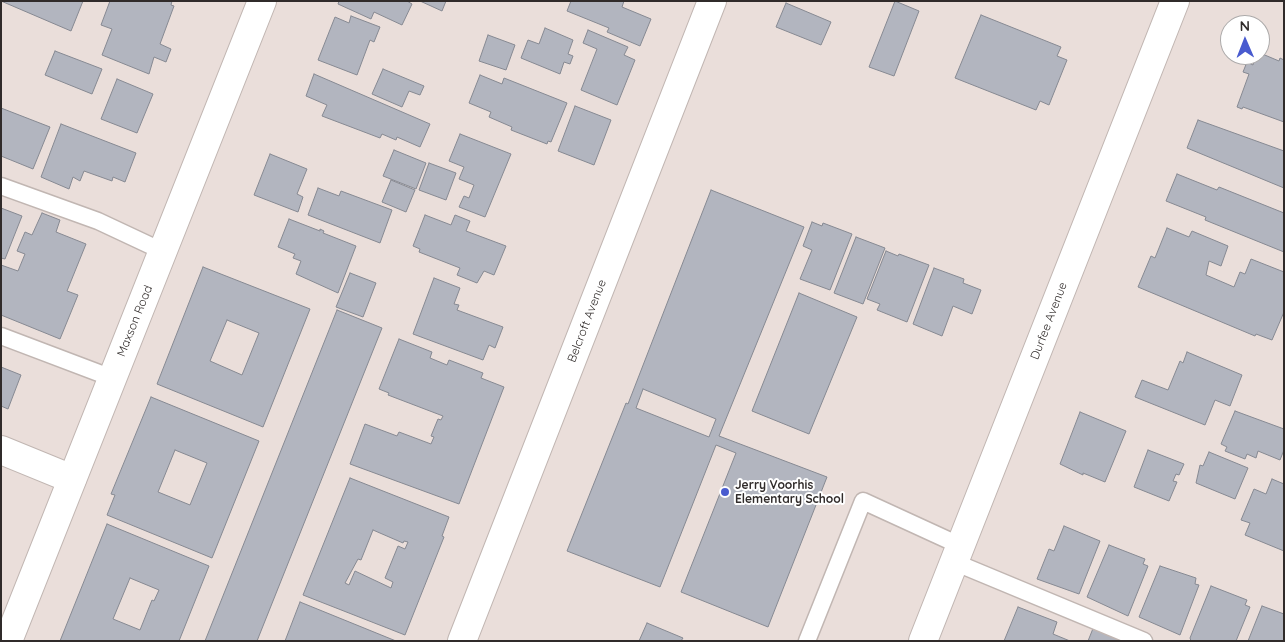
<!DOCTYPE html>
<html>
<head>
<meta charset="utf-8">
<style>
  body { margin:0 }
  #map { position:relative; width:1285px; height:642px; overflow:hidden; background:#eadeda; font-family:Quicksand,sans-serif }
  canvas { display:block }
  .frame { position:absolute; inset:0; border:2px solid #302b2a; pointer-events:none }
  .north { position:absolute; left:1220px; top:15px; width:50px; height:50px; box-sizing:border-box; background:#fff; border:1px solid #acaaaa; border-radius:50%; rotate:359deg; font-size:14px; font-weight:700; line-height:20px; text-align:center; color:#302b2a }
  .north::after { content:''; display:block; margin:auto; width:18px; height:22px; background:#495bcf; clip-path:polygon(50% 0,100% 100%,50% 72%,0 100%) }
</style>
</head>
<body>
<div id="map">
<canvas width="1285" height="642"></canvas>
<div class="frame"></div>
<div class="north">N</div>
</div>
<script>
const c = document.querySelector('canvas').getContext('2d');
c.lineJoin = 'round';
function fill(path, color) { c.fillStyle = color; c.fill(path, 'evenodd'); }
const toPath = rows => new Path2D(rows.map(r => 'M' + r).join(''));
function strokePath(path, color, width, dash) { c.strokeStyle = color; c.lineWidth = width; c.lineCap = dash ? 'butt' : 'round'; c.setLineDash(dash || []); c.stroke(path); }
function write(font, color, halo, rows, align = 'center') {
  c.font = font + ' Quicksand,sans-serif'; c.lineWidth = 4; c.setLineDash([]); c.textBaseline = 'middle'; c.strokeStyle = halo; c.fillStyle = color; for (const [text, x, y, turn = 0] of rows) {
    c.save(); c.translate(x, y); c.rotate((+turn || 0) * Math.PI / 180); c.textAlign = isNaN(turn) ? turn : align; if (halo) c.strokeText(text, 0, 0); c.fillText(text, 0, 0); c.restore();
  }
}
const building = toPath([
  [1,1,83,1,71,31,1,1],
  [110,1,172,1,171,5,174,6,160,44,171,49,166,62,154,57,149,74,102,55,112,29,101,25,110,1],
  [339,1,407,1,412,4,402,25,374,12,371,19,338,4,339,1],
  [420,1,446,1,442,11,420,1],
  [571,1,624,1,622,7,651,19,640,46,607,32,609,28,567,11,571,1],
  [895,1,919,11,894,76,869,67,895,1],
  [786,3,831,22,821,45,776,27,786,3],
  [981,15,1061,47,1057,56,1067,60,1049,105,1040,101,1036,110,955,78,981,15],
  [351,16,380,27,374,42,370,40,357,75,318,60,335,17,349,23,351,16],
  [545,28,573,40,568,54,573,56,570,64,564,62,560,74,521,58,528,40,539,44,545,28],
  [588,30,628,47,624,55,635,60,617,105,581,90,597,49,583,43,588,30],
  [488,35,515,45,506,70,479,61,488,35],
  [55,51,102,69,92,94,45,75,55,51],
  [1260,53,1279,61,1280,58,1284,60,1284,122,1243,107,1242,109,1237,107,1249,74,1243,72,1247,62,1253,65,1256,55,1260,53],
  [383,69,424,86,420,95,409,91,402,107,372,94,383,69],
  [314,74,430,124,420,147,397,137,396,140,382,134,380,138,322,116,327,105,306,96,314,74],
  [480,75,502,84,504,78,567,103,551,142,548,141,547,144,511,130,512,127,489,117,491,112,469,103,480,75],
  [117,79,153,94,137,133,101,119,117,79],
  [575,106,611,120,594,165,558,151,575,106],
  [1,108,50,127,33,169,1,156,1,108],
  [1198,120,1284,151,1284,188,1187,148,1198,120],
  [61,124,136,153,125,182,113,177,112,181,84,171,80,181,73,177,69,189,41,177,61,124],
  [460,134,511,154,485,217,459,207,464,196,469,198,474,185,459,179,464,167,449,161,460,134],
  [394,150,426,163,416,189,383,176,394,150],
  [270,154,307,169,297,194,303,197,298,212,254,195,270,154],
  [429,163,456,173,446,200,419,190,429,163],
  [1177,174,1217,190,1219,187,1284,213,1284,252,1205,220,1206,217,1166,201,1177,174],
  [391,180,415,190,406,212,382,202,391,180],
  [318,188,339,196,341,191,392,210,380,243,308,215,318,188],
  [711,190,804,227,719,436,827,477,768,627,681,592,736,453,716,445,660,587,567,551,626,403,628,404,711,190],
  [643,389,716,419,709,437,636,408,643,389],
  [1,208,22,216,5,259,1,258,1,208],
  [42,213,60,220,56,232,86,244,67,291,78,295,60,339,1,315,1,265,18,271,25,254,17,251,25,232,32,235,42,213],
  [425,215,451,225,455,215,470,221,466,231,506,246,494,275,484,271,477,283,457,275,460,268,419,252,420,249,413,246,425,215],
  [289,219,320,231,320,229,324,231,323,233,356,246,338,293,296,274,301,261,293,258,295,254,278,247,289,219],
  [812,222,822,226,823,223,852,234,830,290,800,279,812,250,803,246,812,222],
  [1167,228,1189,237,1192,231,1228,246,1221,266,1209,261,1206,275,1234,287,1240,272,1245,274,1251,259,1284,272,1284,312,1272,340,1256,334,1255,336,1138,287,1151,256,1155,258,1167,228],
  [856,237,885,248,863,304,834,293,856,237],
  [886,251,898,256,899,254,929,265,907,322,877,310,880,304,867,299,886,251],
  [203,267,310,309,263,427,157,384,203,267],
  [227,320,259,333,242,375,210,361,227,320],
  [934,268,964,279,963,283,981,290,972,314,953,306,942,336,913,324,934,268],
  [350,273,376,283,363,317,336,307,350,273],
  [434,278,460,288,454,304,459,305,457,310,503,327,495,348,489,345,483,360,413,334,434,278],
  [799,293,857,317,809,434,752,411,799,293],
  [337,310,382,328,257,641,205,641,337,310],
  [399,339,432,352,430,358,447,365,449,360,483,373,481,378,504,387,459,504,350,464,365,424,397,436,399,432,431,444,434,437,431,436,438,419,441,420,443,416,388,395,389,393,379,389,399,339],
  [1187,352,1242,375,1230,406,1215,400,1205,425,1135,397,1142,380,1168,390,1180,361,1183,363,1187,352],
  [1,367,21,375,8,409,1,406,1,367],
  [151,397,259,441,212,558,107,515,115,495,111,494,151,397],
  [175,450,207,463,190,505,158,492,175,450],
  [1235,411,1284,429,1284,450,1280,460,1258,451,1256,458,1247,454,1245,459,1225,451,1227,447,1221,444,1235,411],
  [1080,412,1126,431,1105,482,1083,473,1083,475,1060,464,1080,412],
  [1148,450,1184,464,1179,475,1176,474,1173,481,1177,482,1169,501,1134,487,1148,450],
  [1209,452,1248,468,1235,499,1196,483,1200,465,1203,466,1209,452],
  [350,478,449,517,442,536,444,537,405,635,303,595,350,478],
  [373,530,403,543,404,541,408,542,405,549,398,546,385,578,393,582,391,588,355,571,349,585,345,583,358,559,361,560,373,530],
  [1272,479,1284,484,1284,551,1245,535,1250,523,1241,520,1254,489,1266,494,1272,479],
  [107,524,209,566,179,641,60,641,107,524],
  [130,578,159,590,154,601,152,600,140,630,113,619,130,578],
  [1064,526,1100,541,1079,594,1037,579,1049,549,1054,551,1064,526],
  [1109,545,1145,559,1143,564,1148,566,1128,616,1087,597,1109,545],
  [1160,566,1196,578,1195,584,1199,585,1180,635,1139,617,1160,566],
  [1211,586,1247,600,1245,605,1250,607,1236,641,1191,641,1190,638,1211,586],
  [300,602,396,641,285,641,300,602],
  [1262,606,1284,614,1284,641,1248,641,1262,606],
  [1018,607,1057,622,1053,634,1070,641,1004,641,1018,607],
  [647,623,683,638,681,641,639,641,647,623],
  [1094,626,1131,641,1088,641,1094,626]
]);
fill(building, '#b2b5bf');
strokePath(building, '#868992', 1);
const lane = toPath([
  [1,186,98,221,162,251],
  [1,336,112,378],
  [954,562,1144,641],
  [807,641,863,501,961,546]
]);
const street = toPath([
  [1,450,72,479],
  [462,641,712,1]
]);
const secondary = toPath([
  [8,641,262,1],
  [923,641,1175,1]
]);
strokePath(lane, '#c1b6b2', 19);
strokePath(street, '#c1b6b2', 30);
strokePath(secondary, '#c1b6b2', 30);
strokePath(lane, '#fff', 16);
strokePath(street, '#fff', 28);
strokePath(secondary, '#fff', 28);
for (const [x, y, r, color] of [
  [725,492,5,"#495bcf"]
]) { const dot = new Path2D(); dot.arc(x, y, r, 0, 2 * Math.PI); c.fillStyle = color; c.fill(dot); strokePath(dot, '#fff', 2); }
write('12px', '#302b2a', '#fff', [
  ["Maxson Road",135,321,-68],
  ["Belcroft Avenue",587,321,-69],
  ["Durfee Avenue",1049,321,-69]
]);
write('bold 12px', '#302b2a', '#fff', [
  ["Jerry Voorhis",735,485],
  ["Elementary School",735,499]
], 'left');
</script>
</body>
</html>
